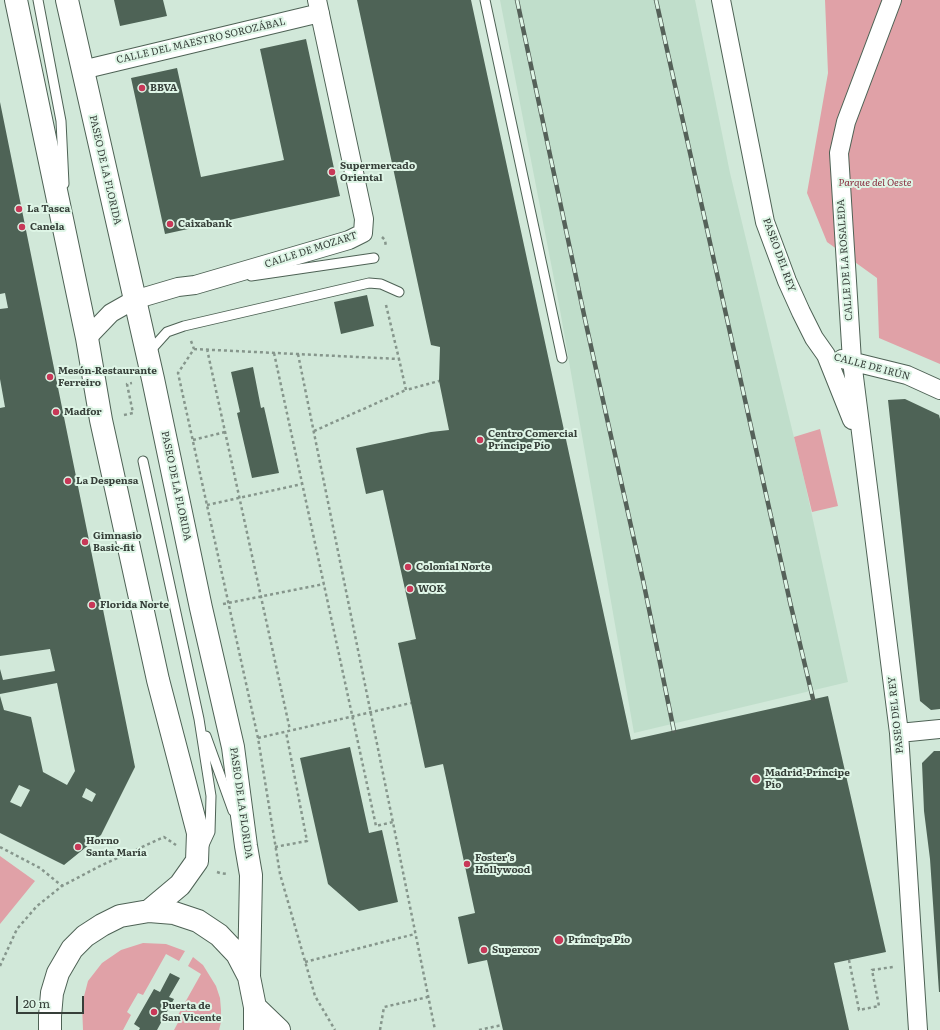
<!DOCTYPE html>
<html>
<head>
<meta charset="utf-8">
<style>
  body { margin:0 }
  #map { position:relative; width:940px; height:1030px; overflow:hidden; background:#d1e8d9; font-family:Literata,serif }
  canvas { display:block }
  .scale { position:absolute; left:16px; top:996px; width:68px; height:18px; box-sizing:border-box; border:2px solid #363f39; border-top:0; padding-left:5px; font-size:12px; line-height:14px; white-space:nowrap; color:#363f39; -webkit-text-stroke:3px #def5e6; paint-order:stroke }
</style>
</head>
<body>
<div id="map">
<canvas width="940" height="1030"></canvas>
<div class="scale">20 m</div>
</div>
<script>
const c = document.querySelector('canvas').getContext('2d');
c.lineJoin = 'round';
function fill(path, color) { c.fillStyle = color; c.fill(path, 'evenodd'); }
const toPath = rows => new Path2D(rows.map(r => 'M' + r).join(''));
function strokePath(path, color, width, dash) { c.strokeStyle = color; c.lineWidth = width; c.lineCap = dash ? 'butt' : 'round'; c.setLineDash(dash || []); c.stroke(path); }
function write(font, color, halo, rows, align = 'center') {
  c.font = font + ' Literata,serif'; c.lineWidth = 4; c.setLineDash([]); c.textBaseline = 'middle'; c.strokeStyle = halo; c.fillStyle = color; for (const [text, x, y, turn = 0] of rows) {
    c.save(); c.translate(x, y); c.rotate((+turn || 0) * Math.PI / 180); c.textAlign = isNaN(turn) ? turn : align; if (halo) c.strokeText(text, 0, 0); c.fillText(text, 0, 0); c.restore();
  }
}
fill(toPath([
  [500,0,695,0,730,173,805,483,848,682,634,733,560,310]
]), '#c0decb');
fill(toPath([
  [825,0,940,0,940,364,879,338,877,278,827,242,807,193,828,73],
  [820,429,838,506,812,512,794,437],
  [0,856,35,881,0,924],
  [143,943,166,944,185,951,179,961,166,954,143,995,138,993,127,1012,131,1015,123,1030,83,1030,82,1004,88,981,102,963,121,950],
  [193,957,203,965,216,986,220,998,221,1010,221,1022,219,1030,174,1030,181,1017,178,1015,201,974,188,966]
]), '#e0a1a7');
fill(toPath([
  [114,0,163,0,167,16,120,26],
  [357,0,471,0,631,740,828,696,886,952,834,963,849,1030,503,1030,487,960,468,964,458,917,475,913,443,764,425,768,398,643,416,639,383,490,366,494,356,448,431,432,449,430,439,381,440,347,431,345],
  [306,39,340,196,165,234,131,78,177,68,201,177,284,160,260,49],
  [0,102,135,767,101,835,64,865,0,833,0,696,4,710,31,717,43,772,67,785,75,771,57,683,0,694,0,669,3,680,55,671,50,649,0,656,0,408,5,407,0,379,0,309,8,308,5,293,0,294],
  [19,785,30,790,21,807,10,802],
  [86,788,96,794,92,802,82,797],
  [367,295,374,326,341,334,334,302],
  [253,367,261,408,264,407,279,473,252,478,237,413,240,412,231,372],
  [905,399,939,415,940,419,940,709,931,710,920,701,888,400],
  [350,747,369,833,382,830,398,902,359,911,328,884,300,758],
  [934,751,940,751,940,992,939,992,930,859,924,811,922,763],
  [170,973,180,978,169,997,174,999,157,1030,139,1030,140,1028,134,1024,154,989,160,992]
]), '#4e6356');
const service = toPath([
  [38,0,61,121,64,184],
  [485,0,562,358],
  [251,276,374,258],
  [149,352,167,332,184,326,369,283,381,284,399,292],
  [143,461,199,719,211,796,210,832,204,845],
  [206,736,233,811]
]);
const minor = toPath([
  [721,0,765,222,787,281,801,312,814,338,826,355,852,420],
  [892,0,846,122,839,153,852,361,899,733,918,1030],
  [82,70,320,13],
  [87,338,111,313,134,300,178,287,195,285,349,240,363,233,364,219,317,0],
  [842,359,907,375,940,390],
  [899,733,940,729]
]);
const primary = toPath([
  [16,0,87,338,101,420,158,680,198,833,197,861,180,885,149,911],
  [67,0,153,379,201,608,233,747,246,846,251,875,249,977],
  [255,1007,279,1030],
  [50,1030,50,1016,52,993,58,973,72,949,85,936,102,925,120,916,149,911,174,913,198,921,219,935,237,954,249,977,255,1007,255,1030]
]);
strokePath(service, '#4e6255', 11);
strokePath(minor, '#4e6255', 20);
strokePath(primary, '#4e6255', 24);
strokePath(toPath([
  [382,237,385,240,386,247],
  [386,305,399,359],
  [191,341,194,349,178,373,258,738,280,874,315,996,335,1030],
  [194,349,399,359,406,390,439,381],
  [207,349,290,730],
  [274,353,376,826,393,822],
  [298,354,435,1030],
  [124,415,133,413,127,384,132,383],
  [314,431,406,390],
  [193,440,225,432],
  [207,505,302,484],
  [223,604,324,584],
  [258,738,411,703],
  [0,847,40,868,62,886],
  [275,847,307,841,286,732],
  [217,872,220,873,227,874],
  [849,960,859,1010,879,1006,872,970,893,967],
  [305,962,415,934],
  [0,966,17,929,37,906,62,886,100,866,164,837,176,845],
  [380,1030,384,1007,428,997],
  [479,1030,502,1025]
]), '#86968c', 2.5, [3, 3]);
strokePath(service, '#fff', 9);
strokePath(minor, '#fff', 18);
strokePath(primary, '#fff', 22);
const rail = toPath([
  [517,0,586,324,643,580,674,731],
  [656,0,790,602,813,699]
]);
strokePath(rail, '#556159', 4.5);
strokePath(rail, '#def5e6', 3, [9]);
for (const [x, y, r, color] of [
  [142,88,4,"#c83858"],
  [332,172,4,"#c83858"],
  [19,209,4,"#c83858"],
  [170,224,4,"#c83858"],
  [22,227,4,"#c83858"],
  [50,377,4,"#c83858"],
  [56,412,4,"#c83858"],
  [480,440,4,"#c83858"],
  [68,481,4,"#c83858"],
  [85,542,4,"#c83858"],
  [408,567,4,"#c83858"],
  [410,589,4,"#c83858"],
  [92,605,4,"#c83858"],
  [756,779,5,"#c83858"],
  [78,847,4,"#c83858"],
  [467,864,4,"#c83858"],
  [559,940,5,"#c83858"],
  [484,950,4,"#c83858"],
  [154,1012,4,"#c83858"]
]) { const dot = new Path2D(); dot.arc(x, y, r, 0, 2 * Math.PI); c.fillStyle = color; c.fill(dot); strokePath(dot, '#def5e6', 1.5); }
write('10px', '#363f39', '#def5e6', [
  ["CALLE DEL MAESTRO SOROZÁBAL",201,41,-13],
  ["PASEO DE LA FLORIDA",105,170,77],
  ["CALLE DE MOZART",311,250,-18],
  ["PASEO DEL REY",779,255,70],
  ["CALLE DE LA ROSALEDA",845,260,-94],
  ["CALLE DE IRÚN",872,367,15],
  ["PASEO DE LA FLORIDA",176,486,78],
  ["PASEO DEL REY",896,715,-96],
  ["PASEO DE LA FLORIDA",241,803,82]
]);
write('bold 10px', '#363f39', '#def5e6', [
  ["BBVA",150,88],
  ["Supermercado",340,166],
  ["Oriental",340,178],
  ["La Tasca",27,209],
  ["Caixabank",178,224],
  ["Canela",30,227],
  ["Mesón-Restaurante",58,371],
  ["Ferreiro",58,383],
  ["Madfor",64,412],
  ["Centro Comercial",488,434],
  ["Príncipe Pío",488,446],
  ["La Despensa",76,481],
  ["Gimnasio",93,536],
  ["Basic-fit",93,548],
  ["Colonial Norte",416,567],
  ["WOK",418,589],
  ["Florida Norte",100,605],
  ["Madrid-Príncipe",765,773],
  ["Pío",765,785],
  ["Horno",86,841],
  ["Santa María",86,853],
  ["Foster's",475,858],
  ["Hollywood",475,870],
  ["Príncipe Pío",568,940],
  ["Supercor",492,950],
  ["Puerta de",162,1006],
  ["San Vicente",162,1018]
], 'left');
write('italic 10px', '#892f40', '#def5e6', [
  ["Parque del Oeste",875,183]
]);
</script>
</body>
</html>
